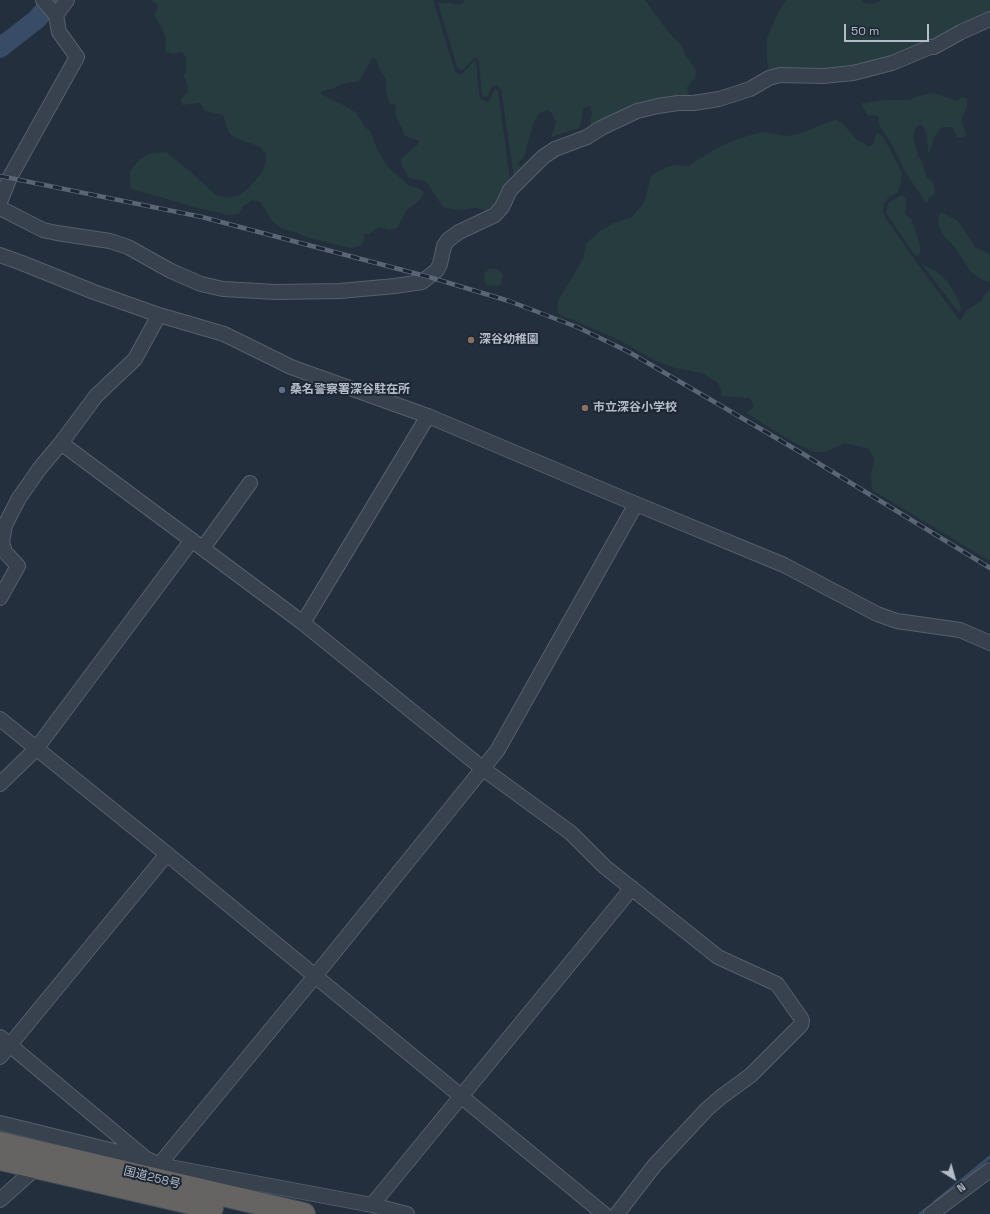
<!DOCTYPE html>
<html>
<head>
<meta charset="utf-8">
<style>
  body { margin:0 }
  #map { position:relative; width:990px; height:1214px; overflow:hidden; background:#242f3e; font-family:"Space Grotesk",sans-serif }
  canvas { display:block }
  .north { position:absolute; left:934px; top:1158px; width:40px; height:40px; -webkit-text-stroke:3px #1d2633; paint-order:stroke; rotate:143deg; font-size:11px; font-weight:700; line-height:16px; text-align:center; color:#b4bcc9 }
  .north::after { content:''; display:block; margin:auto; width:14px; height:18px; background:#b4bcc9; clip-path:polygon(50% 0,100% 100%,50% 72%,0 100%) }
  .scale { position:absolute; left:844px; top:24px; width:85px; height:18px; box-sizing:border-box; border:2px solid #b4bcc9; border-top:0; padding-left:5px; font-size:12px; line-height:14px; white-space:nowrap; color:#b4bcc9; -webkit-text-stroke:3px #1d2633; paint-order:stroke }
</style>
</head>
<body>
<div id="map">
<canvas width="990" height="1214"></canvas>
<div class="north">N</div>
<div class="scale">50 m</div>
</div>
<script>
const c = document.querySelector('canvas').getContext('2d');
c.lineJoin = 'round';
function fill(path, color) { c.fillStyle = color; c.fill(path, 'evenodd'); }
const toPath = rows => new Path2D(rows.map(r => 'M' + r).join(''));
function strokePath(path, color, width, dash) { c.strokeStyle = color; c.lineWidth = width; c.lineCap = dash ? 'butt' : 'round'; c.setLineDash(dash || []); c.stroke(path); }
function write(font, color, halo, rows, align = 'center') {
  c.font = font + ' "Space Grotesk","Noto Sans JP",sans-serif'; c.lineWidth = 4; c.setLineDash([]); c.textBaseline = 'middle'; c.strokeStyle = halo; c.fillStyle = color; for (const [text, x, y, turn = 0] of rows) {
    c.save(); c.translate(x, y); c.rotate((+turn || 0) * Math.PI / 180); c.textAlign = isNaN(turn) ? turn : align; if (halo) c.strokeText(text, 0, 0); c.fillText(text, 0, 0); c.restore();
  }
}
fill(toPath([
  [151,0,433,0,455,71,458,74,462,74,474,61,476,61,479,94,481,99,487,102,490,100,494,90,495,89,498,91,510,179,510,183,494,213,476,208,457,210,443,207,428,184,425,181,409,178,401,164,401,159,418,144,419,141,405,136,395,113,396,107,395,105,389,103,386,91,386,79,379,68,377,61,373,57,359,81,341,84,335,88,321,91,321,94,349,108,356,113,366,128,371,132,377,149,387,166,408,185,418,188,424,192,421,199,406,211,397,228,389,230,379,227,369,234,364,234,364,241,360,246,350,248,306,237,298,233,283,229,273,222,260,202,253,200,243,206,239,214,228,215,217,212,205,210,132,189,130,183,130,171,139,160,151,153,166,152,186,168,216,195,226,198,238,196,248,189,263,171,266,162,266,153,260,147,236,138,229,133,223,115,205,111,200,103,182,105,181,99,188,91,187,83,184,76,186,71,186,57,182,52,172,54,165,51,166,39,161,26,154,15,158,8,157,4],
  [465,0,645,0,666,29,682,46,685,54,696,70,695,78,687,87,688,93,691,97,597,128,590,124,592,113,589,106,583,109,580,128,551,137,556,122,551,112,547,110,538,114,533,124,524,157,518,163,525,172,514,178,501,89,497,85,493,86,490,90,488,96,485,97,482,95,479,62,478,58,474,58,462,70,457,67,438,3,449,3,460,5],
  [786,0,862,0,863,3,872,4,882,0,990,0,990,16,853,71,769,71,767,59,767,38,778,13],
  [932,93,941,95,956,101,963,97,967,99,967,106,961,120,967,135,961,138,957,137,952,127,943,127,939,130,935,137,929,153,928,151,927,135,923,126,920,124,916,127,913,136,918,156,922,162,927,178,932,181,934,186,935,194,928,198,928,201,926,203,904,170,894,148,878,123,879,117,876,115,869,116,862,107,862,103,884,100,909,100,919,96],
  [836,119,843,124,856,139,868,146,872,146,877,132,883,137,902,172,901,182,898,192,888,198,884,204,883,210,885,217,919,266,960,321,967,310,982,300,984,295,990,289,990,561,872,490,871,477,874,459,869,449,845,443,825,452,814,452,795,443,746,413,754,406,750,398,722,396,721,390,718,383,702,373,675,368,656,361,619,340,557,313,558,301,583,259,586,244,598,232,614,223,632,217,643,204,646,196,651,176,666,167,677,165,688,166,717,148,740,138,762,132,788,136,799,134],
  [902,195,906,199,905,214,911,219,914,226,920,246,920,253,916,257,886,213,888,204,892,201],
  [941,212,958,221,975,247,990,254,990,282,982,280,971,272,956,249,944,236,939,226,938,218],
  [921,263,940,274,947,281,958,299,961,308,959,313],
  [489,269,496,269,501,272,503,276,500,285,494,286,487,285,484,281,485,273]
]), '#263c3f');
strokePath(toPath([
  [935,1202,990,1157],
  [920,1214,927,1209]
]), '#394c67', 3.5);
strokePath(toPath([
  [0,48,37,19,53,0]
]), '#394c67', 20);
const minor = toPath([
  [43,0,56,15],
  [0,202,10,177,77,57,59,32,56,15,67,0],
  [0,208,43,230,57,233,110,241,128,247,171,271,201,284,223,289,276,292,340,291,395,286,422,282,437,270,440,264,444,246,448,240,459,232,495,215,502,207,510,190,543,157,555,149,587,137,601,128,637,111,658,106,678,103,694,103,719,99,750,89,769,78,780,75,823,76,853,73,892,63,930,47,934,47,961,32,990,19],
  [0,255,22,263,94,292,159,315,224,334,291,367,428,416,636,504,784,565,877,614,897,621,960,630,990,643],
  [61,443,303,623,482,768,571,833,605,867,718,957,777,984,801,1018,802,1021,801,1025,751,1075,721,1097,707,1109,654,1166,617,1214],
  [203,548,250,483],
  [0,598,18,566,5,552,2,542,5,525,19,498,40,468,61,443,96,396,135,359,159,315],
  [303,623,428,416],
  [0,719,167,854,604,1214],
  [0,784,36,749,192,540],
  [0,1037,144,1157],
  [0,1057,167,854],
  [0,1123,147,1159,159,1165,372,1205,407,1214],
  [147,1177,159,1165,315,976,497,751,636,504],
  [0,1200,37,1167,37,1163],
  [372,1205,632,888],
  [931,1214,990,1170]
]);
const trunk = toPath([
  [0,1143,304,1214],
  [0,1159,212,1208]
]);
strokePath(minor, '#565f6c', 16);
strokePath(trunk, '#434c59', 24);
strokePath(minor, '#38414e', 14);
strokePath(trunk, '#656462', 22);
const rail = toPath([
  [0,176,202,217,429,277,509,301,577,327,629,352,800,452,990,568]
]);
strokePath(rail, '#5a6575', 4.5);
strokePath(rail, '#1d2633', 3, [9]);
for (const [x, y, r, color] of [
  [471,340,4,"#8d6e63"],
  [282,390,4,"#5c6f8a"],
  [585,408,4,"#8d6e63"]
]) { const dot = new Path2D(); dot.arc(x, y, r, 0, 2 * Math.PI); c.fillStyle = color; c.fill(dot); strokePath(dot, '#1d2633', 1.5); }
write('bold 12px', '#b4bcc9', '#1d2633', [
  ["深谷幼稚園",479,340],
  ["桑名警察署深谷駐在所",290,390],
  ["市立深谷小学校",593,408]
], 'left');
write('12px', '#b4bcc9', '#1d2633', [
  ["国道258号",152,1178,14]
]);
</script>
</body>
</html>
